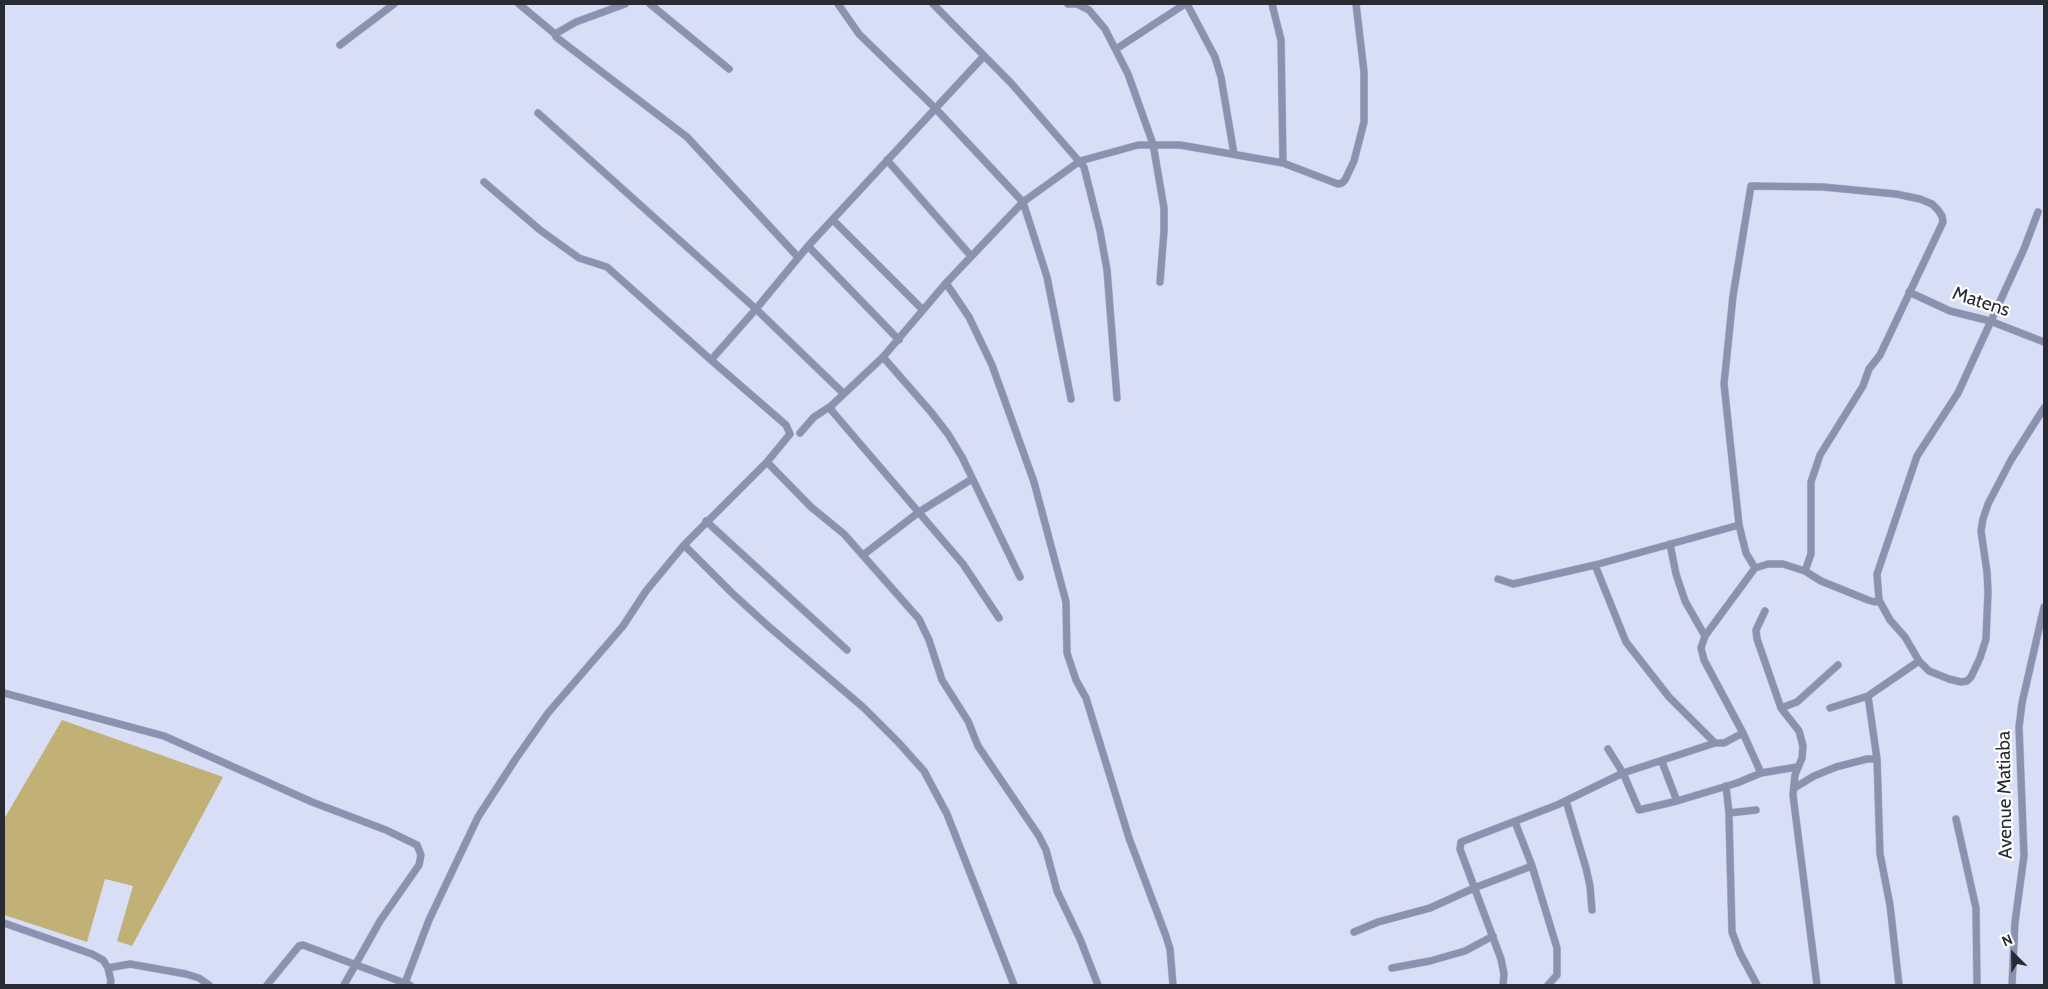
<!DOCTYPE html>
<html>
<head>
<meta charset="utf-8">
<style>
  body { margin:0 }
  #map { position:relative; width:2048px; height:989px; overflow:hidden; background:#d8def6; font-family:Cabin,sans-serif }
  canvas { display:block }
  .frame { position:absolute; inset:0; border:5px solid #292b34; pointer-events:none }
  .north { position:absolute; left:1988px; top:929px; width:50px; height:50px; -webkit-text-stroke:4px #fff; paint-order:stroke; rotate:337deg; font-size:14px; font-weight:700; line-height:20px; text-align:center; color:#292b34 }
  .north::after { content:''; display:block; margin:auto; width:18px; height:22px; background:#292b34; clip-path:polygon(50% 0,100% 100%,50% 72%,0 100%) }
</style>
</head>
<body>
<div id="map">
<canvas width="2048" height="989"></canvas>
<div class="frame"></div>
<div class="north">N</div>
</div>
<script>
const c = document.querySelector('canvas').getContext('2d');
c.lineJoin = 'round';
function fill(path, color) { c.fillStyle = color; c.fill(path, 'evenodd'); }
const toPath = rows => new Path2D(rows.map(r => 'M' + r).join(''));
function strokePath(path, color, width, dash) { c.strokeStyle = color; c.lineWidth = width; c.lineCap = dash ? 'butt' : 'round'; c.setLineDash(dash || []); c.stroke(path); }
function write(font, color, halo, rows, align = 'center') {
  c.font = font + ' Cabin,sans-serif'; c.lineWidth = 4.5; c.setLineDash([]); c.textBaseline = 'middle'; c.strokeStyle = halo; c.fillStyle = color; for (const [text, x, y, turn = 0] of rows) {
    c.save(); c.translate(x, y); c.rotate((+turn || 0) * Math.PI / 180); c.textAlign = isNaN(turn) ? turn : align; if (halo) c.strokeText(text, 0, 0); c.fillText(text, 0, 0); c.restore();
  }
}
fill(toPath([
  [62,720,223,777,132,946,117,941,133,886,105,879,87,942,4,915,4,819]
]), '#c1b177');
const minor = toPath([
  [519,4,555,34],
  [625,4,576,22,555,34,556,37,687,137,798,257],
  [650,4,729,69],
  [838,4,859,34,935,108,1023,202,1047,277,1071,399],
  [933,4,1011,83,1084,167,1100,231,1107,270,1117,398],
  [1068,4,1077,4,1089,10,1105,29,1128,74,1153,144,1164,208,1164,231,1160,282],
  [1187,4,1215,57,1221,77,1234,154],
  [1272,4,1281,40,1283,163],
  [340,45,394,4],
  [1116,49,1185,4],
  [538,113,756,309,843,393],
  [887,160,971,256],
  [2038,212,2024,249,1958,393,1917,456,1877,574,1879,600,1890,620,1905,637,1919,661,1929,671,1949,679,1961,682,1967,681,1971,677,1980,658,1986,639,1988,592,1987,572,1981,531,1983,519,1988,504,2011,460,2044,408],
  [833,220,923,310],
  [808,246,899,340],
  [946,283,969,317,992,365,1034,482,1066,602,1067,653,1076,680,1086,698,1129,838,1166,936,1170,949,1173,985],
  [1909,292,1950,311,1990,321,2044,342],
  [883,357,931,412,948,434,962,457,1020,577],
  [711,360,756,309,808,246,984,56],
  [800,433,814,417,831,406],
  [767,462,811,507,844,534,919,619,929,640,942,680,968,721,978,746,1039,836,1046,850,1057,891,1080,939,1098,985],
  [706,521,847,650],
  [1670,544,1676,574,1685,601,1705,636],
  [684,545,732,593,767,625,864,708,898,742,924,771,947,814,1014,985],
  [863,555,919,512,972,479],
  [1595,565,1626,642,1669,697,1715,743],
  [1755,568,1746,553,1739,525,1724,384,1733,296,1751,186,1823,187,1896,194,1920,199,1932,204,1938,210,1942,216,1943,222,1880,355,1869,369,1863,386,1820,455,1811,482,1811,554,1805,571,1821,581,1868,600,1875,602,1879,600],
  [1498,579,1513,584,1595,565,1739,525],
  [1765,611,1756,630,1757,639,1781,708,1799,731,1803,746,1802,758,1795,775,1793,795,1817,985],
  [999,618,963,564,832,411,831,406,883,357,946,283,1023,202,1080,161,1138,145,1180,145,1283,163,1338,184,1342,183,1345,180,1354,161,1364,122,1364,72,1356,4],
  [4,693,164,736,312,802,386,830,417,845,421,855,419,865,380,921,344,985],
  [1781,708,1797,702,1838,665],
  [1830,708,1868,696],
  [1608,749,1623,773,1639,810,1677,801],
  [1662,762,1677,801,1737,783,1761,773,1797,767],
  [1761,773,1743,733,1704,660,1701,648,1705,636,1755,568,1768,564,1783,564,1805,571],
  [1726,786,1729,813],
  [1794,788,1814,776,1836,767,1867,759,1877,759],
  [1566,801,1586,868,1590,886,1592,910],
  [1756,810,1729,813,1729,816,1732,932,1740,953,1757,985],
  [1956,819,1976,908,1977,985],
  [1515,822,1532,866,1557,948,1557,975,1548,985],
  [4,923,92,954,103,960,108,968,111,981,110,985],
  [1354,932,1378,922,1430,908,1474,888,1532,866],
  [108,968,130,964,186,974,199,978,209,985],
  [1392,968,1430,961,1465,951,1493,936],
  [405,983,429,920,478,817,515,760,548,713,623,626,646,591,684,545,767,462,790,434,786,425,711,360,607,267,579,258,540,230,484,182],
  [267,985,299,946,303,945,410,985],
  [1503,985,1504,974,1501,959,1460,849,1461,842,1557,805,1623,773,1715,743,1724,743,1743,733],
  [1899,985,1890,905,1880,854,1877,759,1868,696,1919,661],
  [2012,985,2015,922,2024,856,2019,727,2022,703,2044,607]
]);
strokePath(minor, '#b5bacf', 8);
strokePath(minor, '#8b92b0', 7);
write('19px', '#292b34', '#fff', [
  ["Matens",1981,302,18],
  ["Avenue Matiaba",2005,795,-91]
]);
</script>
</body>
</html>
